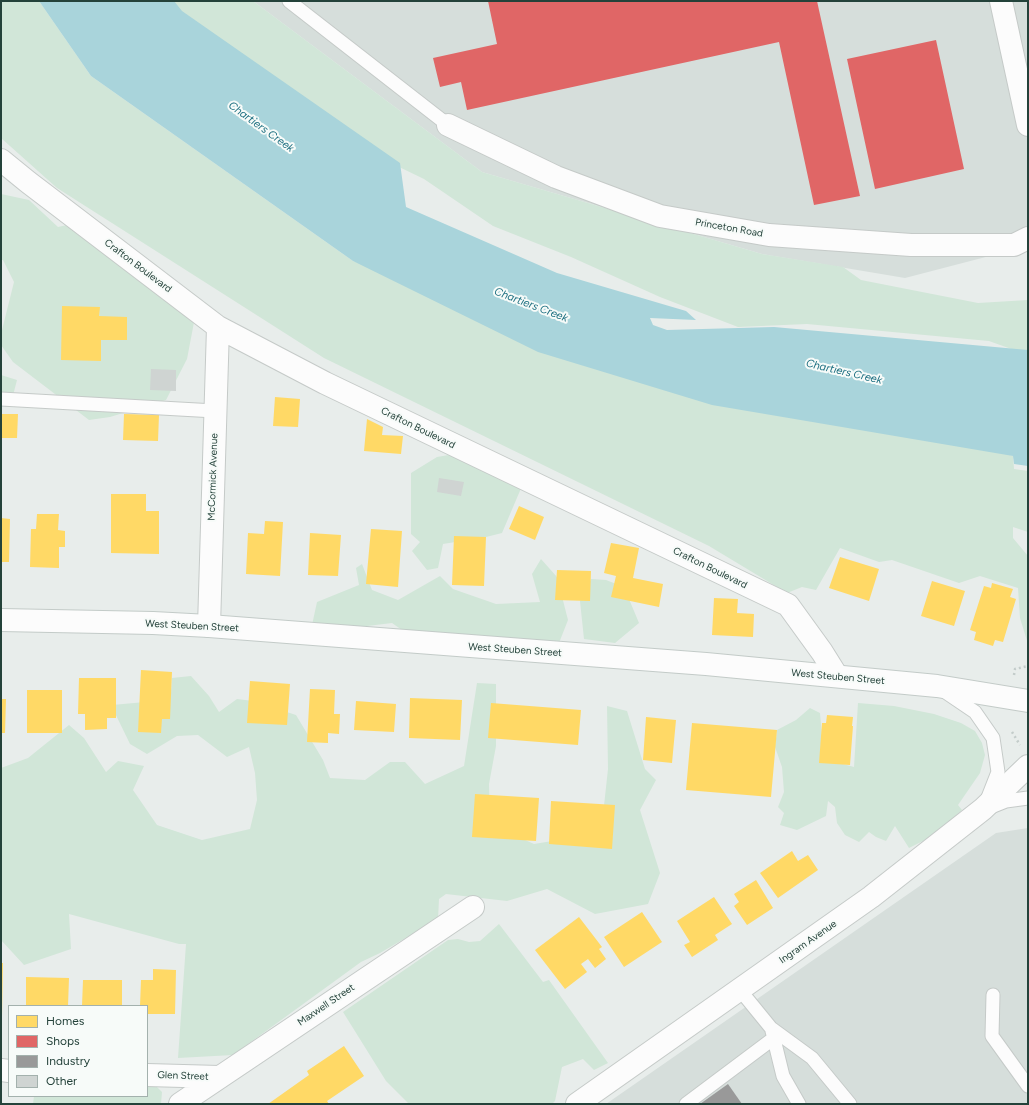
<!DOCTYPE html>
<html>
<head>
<meta charset="utf-8">
<style>
  body { margin:0 }
  #map { position:relative; width:1029px; height:1105px; overflow:hidden; background:#e8edeb; font-family:Figtree,sans-serif }
  canvas { display:block }
  .frame { position:absolute; inset:0; border:2px solid #24423a; pointer-events:none }
  .legend { position:absolute; left:8px; top:1005px; width:140px; height:92px; box-sizing:border-box; background:#f7fbf9; border:1px solid #a3b1ad; margin:0; padding:5px 7px; list-style:none; font-size:12px; color:#24423a }
  .legend li { display:flex; align-items:center; gap:8px; height:20px }
  .legend b { width:20px; border:1px solid #a3b1ad }
</style>
</head>
<body>
<div id="map">
<canvas width="1029" height="1105"></canvas>
<div class="frame"></div>
<ul class="legend">
<li><b style="height:11px;background:#ffd966"></b>Homes</li>
<li><b style="height:11px;background:#e06666"></b>Shops</li>
<li><b style="height:11px;background:#999"></b>Industry</li>
<li><b style="height:11px;background:#cfd4d2"></b>Other</li>
</ul>
</div>
<script>
const c = document.querySelector('canvas').getContext('2d');
c.lineJoin = 'round';
function fill(path, color) { c.fillStyle = color; c.fill(path, 'evenodd'); }
const toPath = rows => new Path2D(rows.map(r => 'M' + r).join(''));
function strokePath(path, color, width, dash) { c.strokeStyle = color; c.lineWidth = width; c.lineCap = dash ? 'butt' : 'round'; c.setLineDash(dash || []); c.stroke(path); }
function write(font, color, halo, rows, align = 'center') {
  c.font = font + ' Figtree,sans-serif'; c.lineWidth = 4; c.setLineDash([]); c.textBaseline = 'middle'; c.strokeStyle = halo; c.fillStyle = color; for (const [text, x, y, turn = 0] of rows) {
    c.save(); c.translate(x, y); c.rotate((+turn || 0) * Math.PI / 180); c.textAlign = isNaN(turn) ? turn : align; if (halo) c.strokeText(text, 0, 0); c.fillText(text, 0, 0); c.restore();
  }
}
fill(toPath([
  [253,1,1028,1,1028,246,905,278,762,254,482,172],
  [1028,828,1028,1104,606,1104,996,833]
]), '#d6dedb');
fill(toPath([
  [1,1,39,1,91,76,353,261,1013,456,1014,469,1028,471,1028,532,1013,527,1013,538,1028,556,1028,644,1020,618,1018,588,980,576,959,583,892,560,879,562,840,548,816,590,802,587,787,593,709,546,324,358,57,188,1,138],
  [154,1,253,1,482,172,762,254,843,267,861,280,978,303,1028,300,1028,355,989,341,807,324,738,327,660,297,571,257,493,226,424,179,366,151],
  [1,194,29,200,58,227,67,225,195,317,187,359,166,400,110,417,89,420,13,362,1,345,1,334,14,282,3,260,1,260],
  [1,375,17,380,10,407,1,406],
  [478,450,522,486,502,533,486,537,443,544,438,568,427,570,412,551,420,542,411,534,411,473,437,457],
  [541,559,557,577,568,620,559,643,491,653,468,658,402,630,392,623,359,627,312,625,317,602,359,585,356,568,362,564,372,590,398,600,440,576,453,589,496,604,540,602,532,574],
  [591,579,606,580,624,587,639,623,615,643,584,639,580,601],
  [191,676,209,696,219,712,237,699,253,701,296,715,323,760,330,778,365,780,390,762,405,762,425,784,464,766,477,683,496,684,496,746,489,784,490,824,534,844,601,833,608,769,607,706,627,711,645,769,656,780,640,810,660,873,648,904,595,914,547,889,507,901,446,894,439,899,438,919,380,953,361,962,233,1055,178,1058,186,944,179,944,69,914,71,949,24,965,1,940,1,768,28,758,69,725,84,738,106,772,118,761,144,766,133,790,157,825,202,840,250,829,257,800,255,773,249,747,227,757,198,735,177,736,147,754,130,744,113,709,112,705,145,702,160,710,171,693,172,678],
  [858,703,894,706,934,714,961,723,975,731,982,743,985,755,980,773,958,805,962,810,935,835,909,848,895,826,886,841,876,837,869,832,859,842,845,835,837,823,835,807,828,801,826,816,797,830,780,825,784,813,778,807,784,792,782,767,775,747,777,730,796,720,810,708,820,713,824,759,854,767],
  [499,924,543,982,549,980,608,1063,594,1070,583,1059,562,1067,555,1101,552,1104,409,1104,386,1081,343,1012,448,940,458,939,469,942,480,941],
  [147,1085,156,1086,162,1092,161,1104,33,1104,34,1096,147,1096]
]), '#d1e6d8');
fill(toPath([
  [39,1,174,1,182,11,400,163,406,207,557,273,686,311,696,320,650,318,653,325,667,330,774,327,1028,350,1028,466,1014,464,1013,456,712,405,538,352,353,261,91,76]
]), '#a9d4db');
fill(toPath([
  [62,306,100,307,99,316,127,317,127,340,101,340,101,361,61,360],
  [275,397,300,399,298,427,273,426],
  [1,414,18,414,17,438,1,438],
  [124,414,159,415,158,441,123,440],
  [367,419,383,427,382,435,403,436,401,454,364,451],
  [111,494,146,494,146,511,159,511,159,554,111,553],
  [519,506,544,517,535,540,509,529],
  [37,514,59,514,58,530,65,531,65,547,59,547,59,568,30,567,31,529,36,529],
  [1,518,10,519,9,562,1,562],
  [265,521,283,522,280,576,246,574,248,533,264,534],
  [371,529,402,531,398,587,366,584],
  [310,533,341,535,338,576,308,575],
  [454,536,486,537,484,586,452,585],
  [611,543,639,548,633,578,663,584,659,607,611,597,616,576,604,573],
  [840,557,879,569,869,601,829,588],
  [557,570,591,571,590,601,555,600],
  [932,581,965,591,954,626,921,616],
  [992,583,1013,589,1010,597,1016,599,1003,642,995,640,993,646,974,640,976,632,970,630,984,586,991,588],
  [714,598,738,599,737,613,754,614,753,637,712,635],
  [141,670,172,672,170,719,162,719,161,733,138,732],
  [79,678,116,678,116,718,107,718,107,729,85,730,85,714,78,714],
  [250,681,290,684,287,725,247,723],
  [310,689,335,690,334,714,340,714,339,734,328,733,328,743,307,742],
  [27,690,62,690,62,733,27,733],
  [410,698,462,700,460,740,409,738],
  [1,699,6,699,5,733,1,733],
  [356,701,396,704,394,732,354,730],
  [491,703,581,710,578,745,488,738],
  [827,715,853,717,852,726,853,726,850,765,819,763,822,723,826,723],
  [646,717,676,720,672,763,643,760],
  [692,723,777,730,771,797,686,790],
  [475,794,539,798,536,841,472,837],
  [551,801,615,805,612,849,549,844],
  [792,851,798,861,808,855,818,870,778,898,760,873],
  [756,880,773,908,747,925,734,906,739,902,734,894],
  [714,897,732,924,715,935,718,940,692,957,684,945,690,942,677,921],
  [642,912,662,942,624,967,604,937],
  [579,917,602,947,599,949,606,959,595,968,588,959,581,964,587,972,565,989,535,950],
  [1,963,3,963,2,1016,1,1016],
  [153,969,176,970,175,1014,147,1014,147,1006,140,1006,141,980,153,980],
  [26,977,69,978,68,1006,26,1006],
  [83,980,122,980,122,1006,82,1006],
  [344,1046,364,1076,327,1101,329,1104,268,1104,309,1075,307,1071]
]), '#ffd966');
fill(toPath([
  [488,1,817,1,860,196,814,205,779,42,467,110,461,82,440,87,433,58,497,44],
  [936,40,964,169,875,189,847,59]
]), '#e06666');
fill(toPath([
  [728,1084,742,1104,700,1104]
]), '#999');
fill(toPath([
  [151,369,176,370,176,391,150,390],
  [439,478,464,482,461,496,437,492]
]), '#cfd4d2');
const service = toPath([
  [289,1,448,125],
  [1,399,215,411],
  [944,691,975,712,993,738,998,772,987,800],
  [991,807,1006,801,1028,798],
  [740,990,771,1028,812,1058,850,1104],
  [993,995,992,1036,1028,1086],
  [772,1031,783,1076,799,1104],
  [686,1104,774,1038]
]);
const minor = toPath([
  [1001,1,1028,125],
  [448,125,556,177,660,216,769,235,911,245,1014,245,1028,238],
  [1,160,28,182,218,327,325,383,788,605,822,652,837,676],
  [209,626,218,327],
  [1,1070,9,1071],
  [147,1075,219,1077],
  [180,1104,473,907]
]);
const tertiary = toPath([
  [577,1104,871,897,983,809,1028,766]
]);
const secondary = toPath([
  [1,620,153,623,209,626,706,664,937,686,1028,701]
]);
strokePath(service, '#c5cac8', 15);
strokePath(minor, '#c5cac8', 24);
strokePath(tertiary, '#c5cac8', 24);
strokePath(secondary, '#c3cbc8', 24);
strokePath(toPath([
  [1014,675,1015,669,1028,666],
  [1012,732,1020,745]
]), '#c3ccca', 2.5, [2, 3]);
strokePath(service, '#fcfcfc', 13);
strokePath(minor, '#fcfcfc', 22);
strokePath(tertiary, '#fcfcfc', 22);
strokePath(secondary, '#fcfcfc', 22);
write('10px', '#24423a', '#f7fbf9', [
  ["Princeton Road",729,228,10],
  ["Crafton Boulevard",138,266,37],
  ["Crafton Boulevard",418,428,26],
  ["McCormick Avenue",213,477,-88],
  ["Crafton Boulevard",710,568,26],
  ["West Steuben Street",192,626,3],
  ["West Steuben Street",515,650,4],
  ["West Steuben Street",838,677,5],
  ["Ingram Avenue",808,942,-35],
  ["Maxwell Street",326,1005,-34],
  ["Glen Street",183,1076,2]
]);
write('italic 11px', '#1c6f80', '#f7fbf9', [
  ["Chartiers Creek",261,127,36],
  ["Chartiers Creek",531,305,21],
  ["Chartiers Creek",844,372,13]
]);
</script>
</body>
</html>
